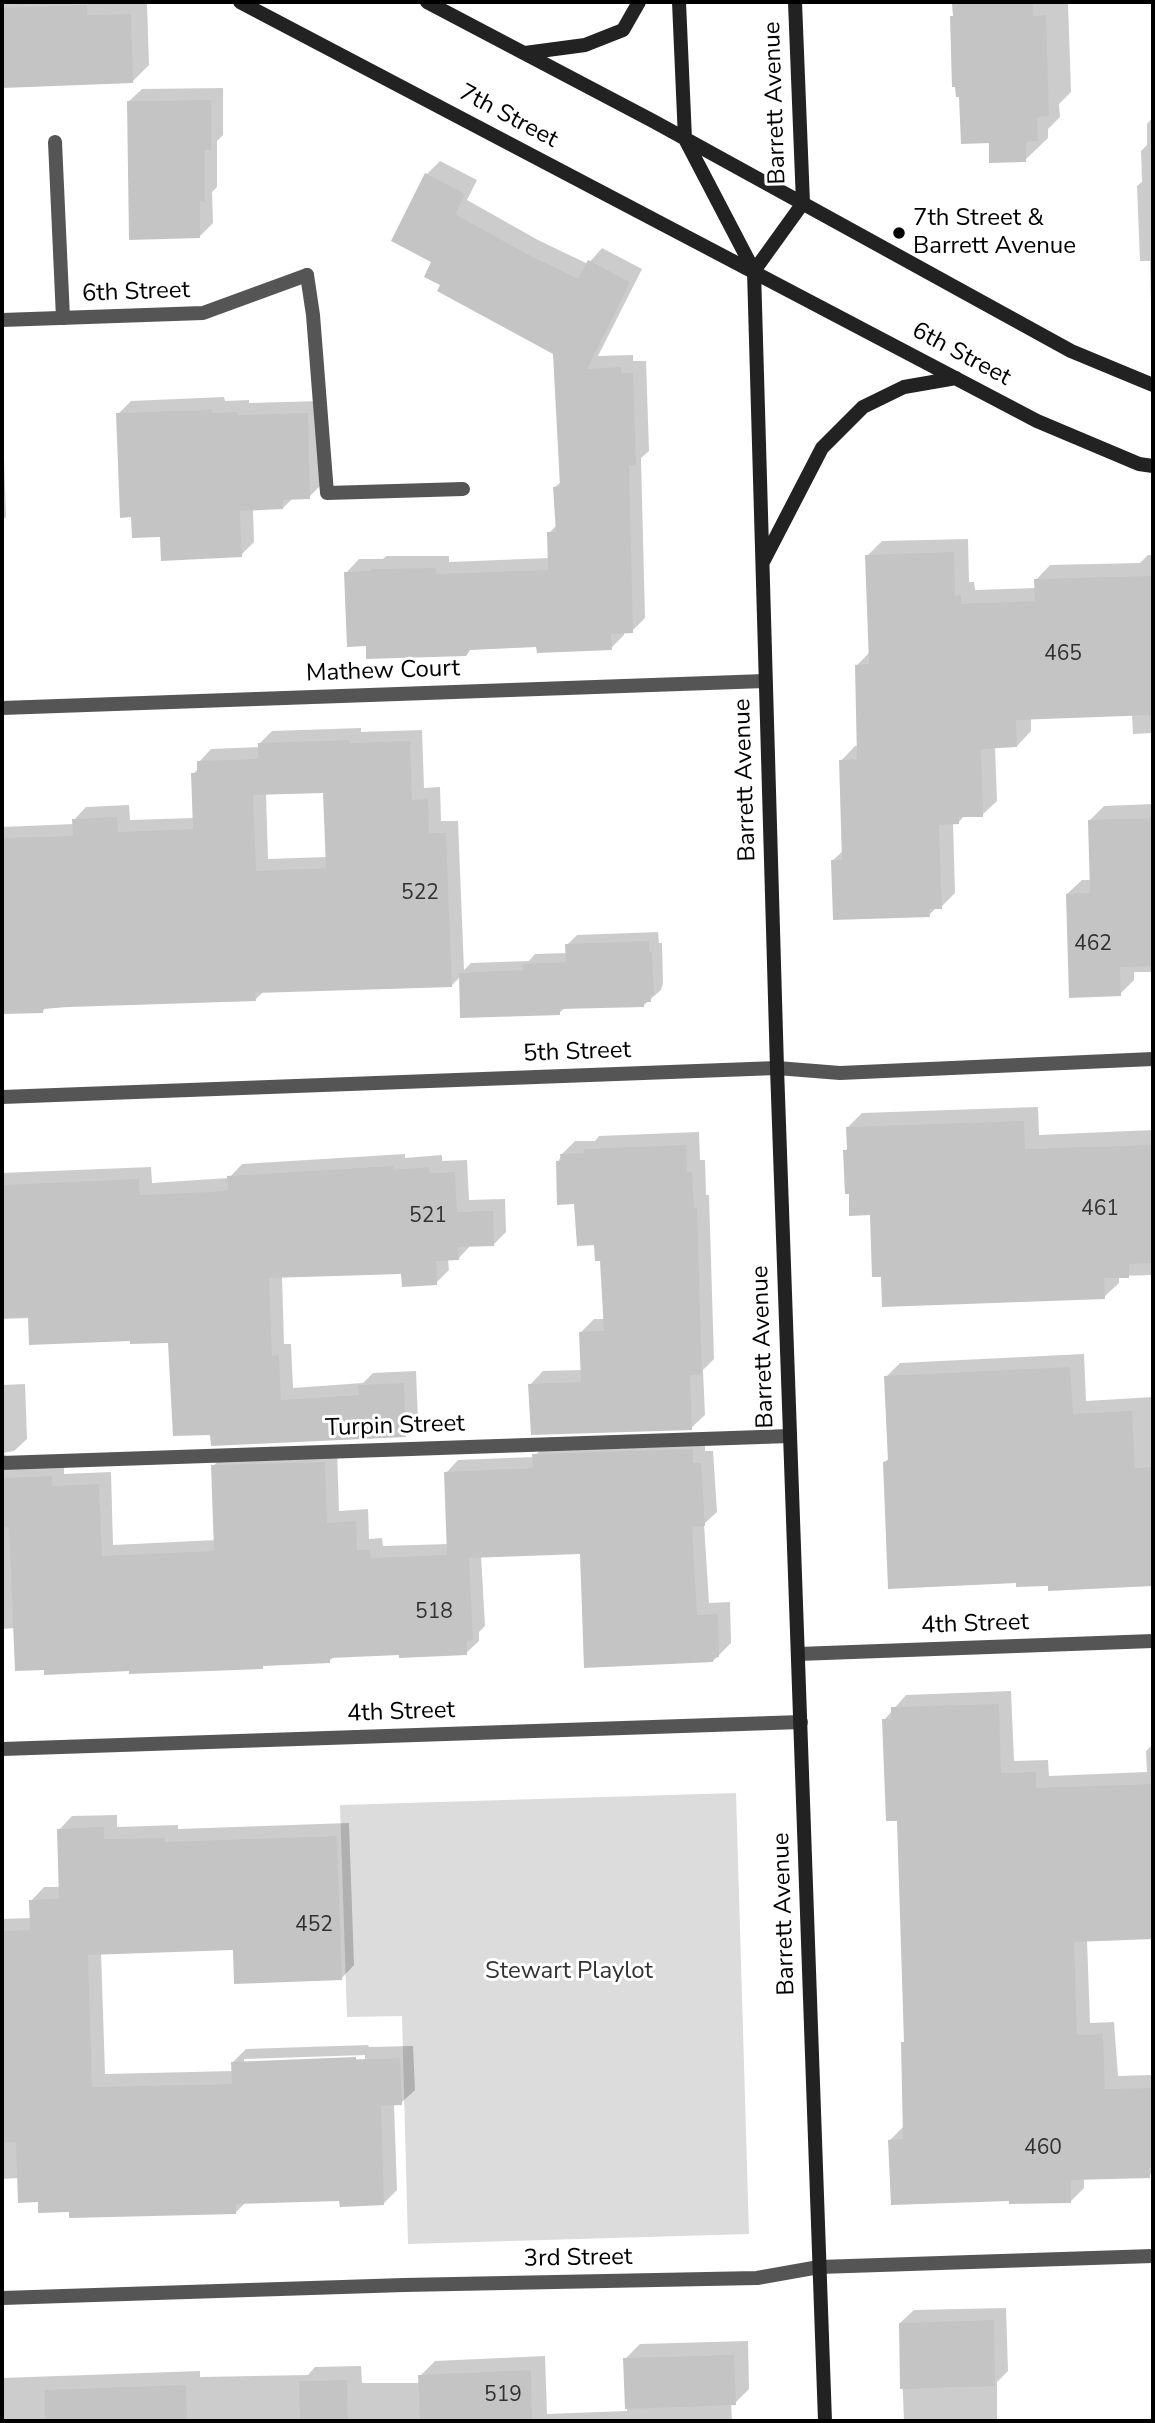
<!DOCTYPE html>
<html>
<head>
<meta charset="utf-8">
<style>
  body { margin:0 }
  #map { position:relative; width:1155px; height:2423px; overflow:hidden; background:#fff; font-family:"Nunito Sans",sans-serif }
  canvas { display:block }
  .frame { position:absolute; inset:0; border:4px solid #000; pointer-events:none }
</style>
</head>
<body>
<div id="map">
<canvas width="1155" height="2423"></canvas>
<div class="frame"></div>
</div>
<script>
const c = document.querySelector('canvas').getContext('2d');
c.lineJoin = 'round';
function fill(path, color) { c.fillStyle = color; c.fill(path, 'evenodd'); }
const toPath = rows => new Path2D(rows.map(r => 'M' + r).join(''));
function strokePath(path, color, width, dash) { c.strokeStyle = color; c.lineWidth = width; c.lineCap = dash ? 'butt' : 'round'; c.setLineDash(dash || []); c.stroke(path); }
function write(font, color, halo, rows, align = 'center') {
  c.font = font + ' "Nunito Sans",sans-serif'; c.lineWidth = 6; c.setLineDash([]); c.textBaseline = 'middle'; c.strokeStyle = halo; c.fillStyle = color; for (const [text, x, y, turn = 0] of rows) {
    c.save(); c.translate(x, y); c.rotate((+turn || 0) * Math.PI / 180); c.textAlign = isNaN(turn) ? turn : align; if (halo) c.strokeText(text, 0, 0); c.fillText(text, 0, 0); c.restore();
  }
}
fill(toPath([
  [736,1793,749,2234,408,2244,402,2016,347,2017,340,1805]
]), '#dcdcdc');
fill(toPath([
  [2,2,147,2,149,65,133,81,2,86],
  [953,2,1068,2,1071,92,1059,104,1060,117,1048,129,1048,138,1025,160,990,141,957,85,954,85],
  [223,88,223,135,217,141,217,187,212,192,213,223,199,237,128,102,142,89],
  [1153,117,1153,306,1151,306,1150,261,1140,261,1137,186,1142,182,1141,151,1147,145,1147,124],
  [440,161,477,180,467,200,538,240,588,264,602,248,642,269,598,356,633,355,633,361,646,361,649,451,641,458,645,618,632,631,624,632,624,635,611,648,367,644,346,573,359,559,383,559,386,556,449,556,449,562,550,558,549,533,557,525,555,487,562,481,555,353,442,285,433,262,427,174],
  [224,397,225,401,249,400,249,403,320,401,322,484,309,497,293,498,283,508,253,509,254,542,241,555,162,535,118,414,131,401],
  [2,401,6,517,2,521],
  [968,539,969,582,974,582,975,590,1036,588,1036,580,1050,565,1140,563,1148,555,1153,555,1153,733,1133,734,1132,714,1031,717,1031,731,1017,746,995,746,997,801,982,815,965,815,959,822,953,822,955,893,941,907,937,907,929,915,832,861,844,850,841,761,855,746,859,746,856,666,871,651,867,556,882,541],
  [361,728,361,732,422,730,424,788,440,787,441,821,458,821,464,970,471,963,529,961,535,954,567,953,567,945,577,935,658,932,659,943,662,943,663,983,661,990,644,1005,565,1008,559,1013,461,976,452,985,264,991,255,1000,46,1007,43,1011,2,1013,2,827,74,824,74,820,86,807,129,805,130,820,194,818,193,774,199,768,199,762,211,749,260,747,259,744,272,731],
  [325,791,327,857,268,859,266,793],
  [1153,804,1153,972,1134,972,1134,980,1120,994,1067,894,1082,880,1091,880,1089,821,1104,806],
  [1038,1107,1039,1135,1153,1130,1153,1275,1119,1276,1119,1283,1104,1297,882,1275,872,1213,845,1151,849,1147,848,1127,862,1113],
  [699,1132,700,1160,705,1160,706,1195,709,1195,714,1359,703,1370,705,1415,691,1428,530,1385,543,1371,582,1370,581,1332,594,1319,605,1319,602,1259,558,1162,562,1154,575,1141,595,1141,599,1136],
  [405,1154,405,1158,442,1155,442,1161,467,1160,469,1200,505,1199,506,1232,494,1244,471,1245,458,1259,448,1259,449,1270,436,1283,403,1273,282,1276,284,1344,291,1344,293,1388,363,1383,373,1373,416,1371,418,1422,405,1435,212,1433,170,1342,132,1339,30,1318,2,1319,2,1173,151,1167,152,1183,229,1178,242,1164],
  [1084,1354,1086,1401,1153,1397,1153,1554,1102,1557,1050,1584,1018,1581,885,1462,890,1457,886,1377,900,1363],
  [25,1384,27,1439,14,1451,2,1453,15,1461,64,1464,64,1474,111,1472,113,1545,216,1540,213,1466,226,1454,337,1450,339,1511,368,1509,369,1539,382,1538,383,1546,448,1544,446,1473,458,1460,534,1457,547,1443,705,1437,705,1451,713,1451,717,1512,704,1524,709,1603,730,1602,731,1643,713,1661,581,1553,481,1556,485,1626,479,1632,479,1641,466,1653,335,1656,329,1661,265,1664,262,1667,46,1668,15,1628,2,1629,2,1385],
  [1011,1691,1014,1761,1048,1760,1049,1776,1147,1772,1146,1751,1153,1744,1153,1938,1087,1940,1090,2023,1114,2022,1118,2076,1153,2075,1153,2171,1149,2176,1084,2178,1084,2188,1071,2201,1011,2199,890,2140,904,2126,905,2041,899,1819,884,1720,906,1695],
  [117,1815,117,1827,178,1825,178,1829,349,1823,354,1965,341,1979,235,1948,101,1952,105,2074,234,2071,233,2062,246,2049,368,2045,369,2047,413,2046,415,2090,401,2103,394,2104,397,2190,383,2204,341,2199,246,2202,235,2213,71,2210,19,2178,2,2179,2,1919,31,1918,31,1901,44,1887,61,1887,59,1830,72,1816],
  [365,2055,365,2059,244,2063,244,2059],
  [1006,2308,1008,2371,997,2382,997,2421,904,2421,900,2323,914,2310],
  [748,2341,749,2389,735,2403,731,2403,732,2421,2,2421,2,2378,200,2371,200,2377,308,2375,315,2367,361,2366,362,2383,420,2383,420,2376,435,2361,545,2356,547,2414,627,2411,625,2359,640,2344]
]), '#0003');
fill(toPath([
  [956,2,1033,2,1033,16,1046,15,1049,116,1037,117,1038,141,1026,142,1026,162,989,163,989,143,961,144,959,97,956,97,955,87,952,87,950,16,953,16,952,4,956,4],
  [87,5,87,15,131,14,133,83,2,88,2,8],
  [211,100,211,150,205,150,205,202,200,201,200,238,129,240,127,101],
  [425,173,465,194,455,214,525,253,578,279,588,260,630,282,587,369,621,367,621,373,633,373,636,465,629,466,633,633,611,634,612,650,537,653,536,647,470,650,466,656,366,659,366,646,347,647,344,572,371,571,371,569,436,568,436,574,548,570,547,532,556,532,553,487,560,486,553,354,437,291,440,285,424,277,431,262,391,241],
  [212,410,212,413,237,412,237,415,308,413,310,499,283,500,283,509,240,511,242,557,161,561,160,537,132,538,131,517,120,518,116,413],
  [954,552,955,596,961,595,961,604,1035,601,1034,579,1153,576,1153,715,1016,720,1017,747,981,749,983,817,959,817,959,824,939,825,942,909,929,909,930,917,833,920,831,860,842,860,839,760,857,759,855,665,869,664,865,555],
  [349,740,349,743,410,741,412,800,428,799,429,833,446,833,452,987,255,993,256,1001,68,1007,43,1009,43,1013,2,1014,2,838,73,836,72,819,117,817,118,832,193,829,191,773,197,773,197,761,258,759,258,743],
  [323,793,326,868,256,871,253,795],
  [1153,818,1153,966,1120,967,1121,996,1069,998,1066,894,1090,893,1088,820],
  [649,941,649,952,652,952,654,995,651,995,651,1002,644,1002,644,1007,560,1009,560,1015,460,1018,459,973,523,970,523,964,566,962,565,944],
  [1024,1121,1025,1149,1153,1145,1153,1263,1129,1264,1129,1278,1104,1278,1105,1299,882,1307,881,1277,872,1277,870,1215,849,1216,849,1194,845,1194,843,1150,847,1150,846,1127],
  [686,1145,687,1172,692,1172,694,1208,697,1208,702,1374,690,1375,692,1430,531,1435,528,1384,581,1382,579,1332,604,1331,600,1261,595,1261,594,1245,577,1246,574,1204,557,1205,556,1161,561,1161,560,1154,584,1153,584,1149],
  [393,1166,393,1170,429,1167,430,1173,455,1172,457,1212,493,1211,494,1246,458,1247,459,1260,436,1261,437,1285,402,1287,401,1274,269,1278,272,1356,279,1355,281,1400,359,1395,358,1385,404,1383,406,1437,211,1446,210,1435,173,1436,168,1343,130,1344,130,1341,29,1345,28,1317,2,1318,2,1185,139,1179,140,1195,210,1192,228,1190,227,1176],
  [1070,1367,1073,1414,1132,1411,1135,1468,1153,1467,1153,1586,1048,1591,1048,1586,1016,1587,1016,1583,888,1589,883,1462,888,1461,884,1376],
  [693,1449,693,1463,701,1463,705,1526,692,1527,697,1615,718,1614,719,1657,713,1658,713,1662,584,1668,580,1554,469,1558,473,1640,467,1641,467,1655,399,1658,399,1655,330,1658,330,1663,263,1666,263,1669,129,1674,129,1671,44,1675,44,1670,15,1671,9,1527,2,1528,2,1478,52,1476,52,1486,99,1484,102,1556,214,1551,211,1465,325,1462,327,1523,356,1521,357,1550,370,1550,371,1558,447,1555,444,1472,533,1468,532,1454],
  [999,1704,1001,1773,1036,1772,1036,1788,1153,1784,1153,1939,1074,1942,1077,2035,1103,2034,1105,2089,1153,2088,1153,2168,1149,2168,1150,2178,1071,2180,1071,2203,1009,2204,1009,2201,891,2205,888,2140,903,2139,901,2042,904,2042,897,1821,886,1821,882,1719,891,1719,891,1707],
  [104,1827,104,1839,165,1838,165,1842,337,1836,342,1980,234,1984,233,1950,88,1955,92,2087,232,2084,231,2062,356,2057,356,2060,400,2058,402,2105,381,2106,384,2205,340,2207,339,2201,236,2204,236,2214,69,2218,69,2212,38,2213,38,2202,18,2203,16,2142,2,2143,2,1931,30,1930,29,1900,59,1899,57,1829],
  [994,2320,995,2386,900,2389,899,2323],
  [734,2355,736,2405,625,2409,623,2358],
  [531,2370,532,2421,420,2421,418,2375],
  [347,2380,348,2421,300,2421,299,2381],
  [186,2385,187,2421,45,2421,45,2390]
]), '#c4c4c4');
strokePath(toPath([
  [55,142,63,318],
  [307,275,313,315,327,493,463,489],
  [2,708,765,681],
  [2,1463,790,1436]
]), '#555', 14);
strokePath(toPath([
  [2,320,203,313,307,275],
  [2,1097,777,1068,840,1073,1153,1059],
  [798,1654,1153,1641],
  [2,1749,801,1722],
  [2,2298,404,2285,757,2278,819,2267,1153,2256]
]), '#555', 14);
strokePath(toPath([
  [240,2,1037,421,1139,464,1153,466],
  [427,2,653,121,1071,351,1153,385],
  [679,2,685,139,754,271,777,1068,825,2421],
  [525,53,585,45,623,30,639,2],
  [754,271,803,203,795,2],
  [763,562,822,448,863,407,904,387,956,378]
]), '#222', 14);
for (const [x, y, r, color] of [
  [899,233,7,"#000"]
]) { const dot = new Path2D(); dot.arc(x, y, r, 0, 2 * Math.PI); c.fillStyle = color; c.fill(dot); strokePath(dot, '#fff', 2.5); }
write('21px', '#313131', null, [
  ["465",1063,655],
  ["522",420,894],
  ["462",1093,945],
  ["461",1100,1210],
  ["521",428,1217],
  ["518",434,1613],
  ["452",314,1926],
  ["460",1043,2149],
  ["519",503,2396]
]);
write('24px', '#000', '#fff', [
  ["Barrett Avenue",776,103,-92],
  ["7th Street",508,117,28],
  ["6th Street",136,293,-2],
  ["6th Street",961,355,28],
  ["Mathew Court",383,672,-2],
  ["Barrett Avenue",746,780,-92],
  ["5th Street",577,1053,-2],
  ["Barrett Avenue",764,1347,-92],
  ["Turpin Street",395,1427,-2],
  ["4th Street",975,1625,-2],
  ["4th Street",401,1713,-2],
  ["Barrett Avenue",785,1914,-92],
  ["3rd Street",578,2259,-1]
]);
write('24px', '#000', '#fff', [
  ["7th Street &",913,219],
  ["Barrett Avenue",913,247]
], 'left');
write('24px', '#333', '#fff', [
  ["Stewart Playlot",569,1972]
]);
</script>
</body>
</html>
